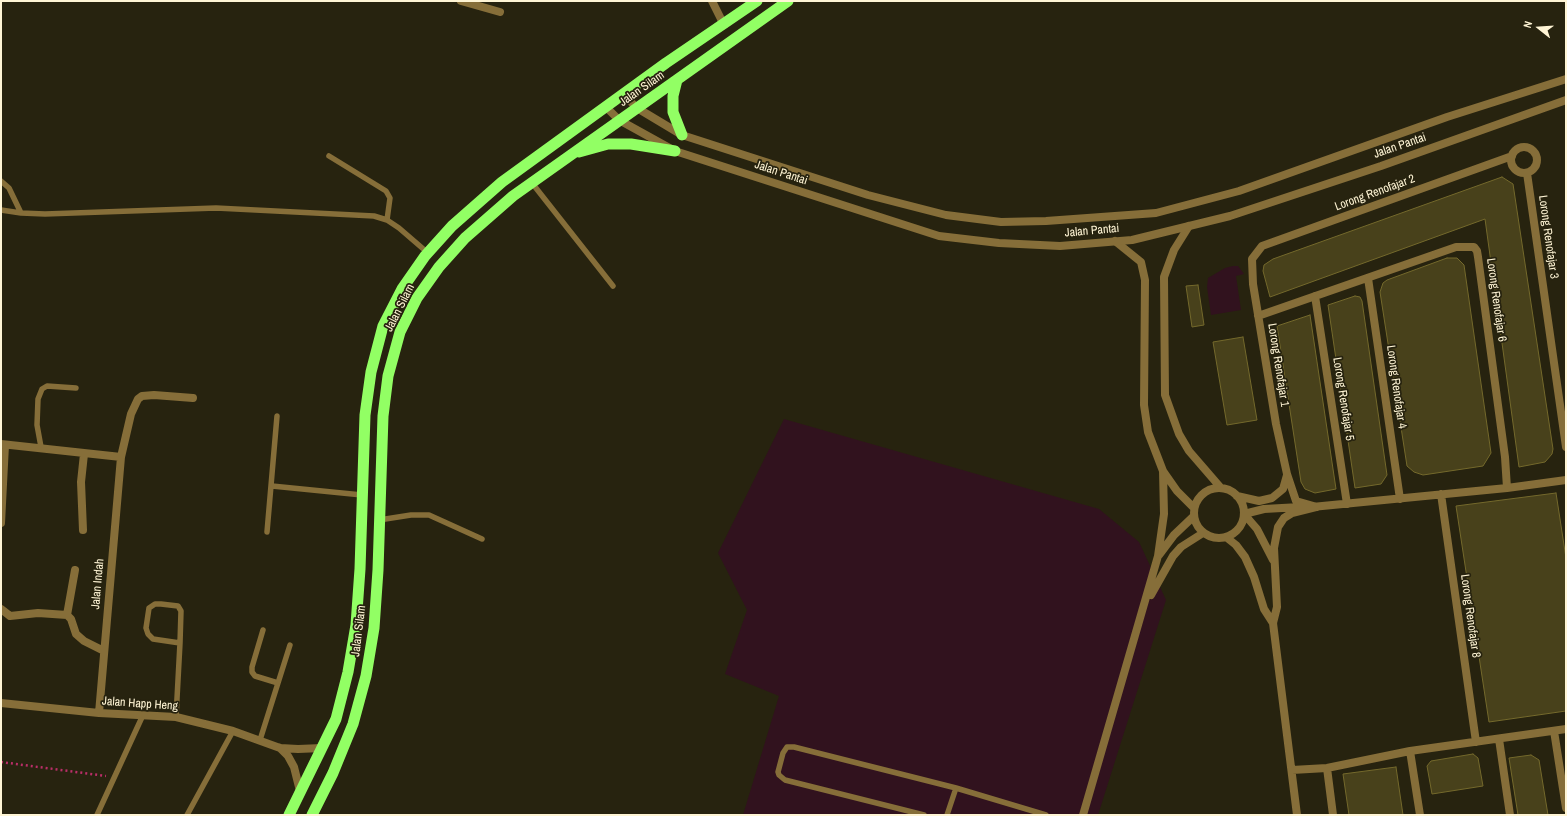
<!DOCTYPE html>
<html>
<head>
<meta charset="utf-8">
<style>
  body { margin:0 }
  #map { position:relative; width:1567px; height:816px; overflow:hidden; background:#27230f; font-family:"Archivo Narrow",sans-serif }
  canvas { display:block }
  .frame { position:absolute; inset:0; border:2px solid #fff5d5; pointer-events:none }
  .north { position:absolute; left:1519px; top:8px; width:40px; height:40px; -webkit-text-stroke:3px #27230f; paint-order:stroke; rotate:287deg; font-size:11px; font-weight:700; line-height:16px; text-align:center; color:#fff5d5 }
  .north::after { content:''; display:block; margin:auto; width:14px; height:18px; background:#fff5d5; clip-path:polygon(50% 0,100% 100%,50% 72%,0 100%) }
</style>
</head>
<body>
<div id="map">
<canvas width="1567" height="816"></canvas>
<div class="frame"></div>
<div class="north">N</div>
</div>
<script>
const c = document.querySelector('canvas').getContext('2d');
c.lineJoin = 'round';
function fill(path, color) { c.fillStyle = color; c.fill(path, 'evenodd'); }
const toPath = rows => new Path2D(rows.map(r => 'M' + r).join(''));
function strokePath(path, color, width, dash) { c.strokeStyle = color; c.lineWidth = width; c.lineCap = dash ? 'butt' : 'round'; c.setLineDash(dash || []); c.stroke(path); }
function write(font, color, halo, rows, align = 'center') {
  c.font = font + ' "Archivo Narrow",sans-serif'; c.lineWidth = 3.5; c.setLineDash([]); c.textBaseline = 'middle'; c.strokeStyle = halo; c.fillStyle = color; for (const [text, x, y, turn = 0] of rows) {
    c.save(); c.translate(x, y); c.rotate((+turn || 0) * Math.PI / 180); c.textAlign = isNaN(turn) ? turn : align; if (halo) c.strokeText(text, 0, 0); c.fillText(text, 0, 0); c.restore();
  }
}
fill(toPath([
  [1233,266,1238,266,1244,274,1236,276,1241,310,1211,315,1207,287,1208,278,1225,268],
  [784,419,1099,509,1139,542,1166,600,1098,815,743,815,779,696,725,674,747,610,718,553]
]), '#31121e');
const building = toPath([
  [1502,177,1513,184,1553,449,1552,454,1545,462,1519,467,1485,219,1270,297,1263,271,1264,265,1273,259,1502,177],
  [1447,258,1457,258,1464,265,1491,453,1483,466,1423,475,1414,472,1407,466,1380,292,1383,283,1387,280,1447,258],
  [1198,285,1204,325,1192,327,1186,286,1198,285],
  [1355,296,1360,297,1362,301,1387,475,1381,484,1355,488,1328,305,1355,296],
  [1310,315,1336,489,1315,493,1305,489,1301,482,1277,326,1310,315],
  [1243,337,1257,420,1227,425,1213,342,1243,337],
  [1556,493,1566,558,1566,711,1489,722,1456,506,1556,493],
  [1473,754,1478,758,1483,786,1432,794,1427,766,1431,761,1473,754],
  [1531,755,1539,760,1548,815,1518,815,1509,758,1531,755],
  [1396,767,1403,815,1349,815,1343,774,1396,767]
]);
fill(building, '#48411b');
strokePath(building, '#74692c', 1);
strokePath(toPath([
  [1,762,106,776]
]), '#ba2e68', 2.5, [2, 3]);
strokePath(toPath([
  [329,156,386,191,390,198,387,220],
  [1,181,9,188,21,213,1,210],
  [532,183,613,286],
  [21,213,45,214,216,208,374,216,387,220,399,228,428,253],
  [41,447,37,425,38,399,42,389,47,386,76,388],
  [272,486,362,495],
  [379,520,411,515,429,515,482,539],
  [267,532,277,416],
  [263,630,252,667,252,672,255,676,278,683],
  [176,717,180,643,181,611,178,606,161,604,155,604,149,608,146,628,148,634,153,639,180,643],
  [260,740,290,645],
  [97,815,143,715],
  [187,815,233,731],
  [924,815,785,780,779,775,778,772,783,753,787,747,794,747,956,788,1046,815],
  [947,815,956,788]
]), '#866e39', 5.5);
strokePath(toPath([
  [461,1,500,12],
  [712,1,724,25],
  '1511 160a13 13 0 1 1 26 0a13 13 0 1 1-26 0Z',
  [1527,173,1566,447],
  [1189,226,1174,250,1164,277,1165,395,1179,434,1189,451,1221,488],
  [1115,241,1141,262,1145,280,1144,405,1148,432,1163,471,1177,491,1194,508],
  [1368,278,1400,499],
  [1315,296,1347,504],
  [1258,316,1456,247,1474,247,1477,251,1478,257,1505,457,1507,488],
  [1,444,121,457,99,713],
  [121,457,131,414,138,399,142,396,154,395,193,398],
  '1194 513a25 25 0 1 1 50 0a25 25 0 1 1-50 0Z',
  [1441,494,1476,742],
  [1237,496,1259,501,1272,498,1283,489,1287,475],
  [1312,507,1507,488,1566,480],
  [1317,507,1296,501,1287,474,1276,424,1253,284,1252,259,1262,246,1512,156],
  [1244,514,1264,509,1300,507],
  [1244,514,1257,529,1273,560],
  [1,523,5,445],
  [83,530,81,482,84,454],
  [1226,537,1236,545,1245,557,1254,577,1264,609,1273,623],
  [1159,555,1174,535,1194,516],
  [1151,595,1173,556,1181,547,1203,533],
  [1,609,10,616,38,613,67,615,71,619,76,634,84,641,104,651],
  [67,615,75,570],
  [1,703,99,713,176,717,233,731,280,748,298,749,322,748],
  [1554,731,1566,808],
  [1499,739,1510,815],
  [280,748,288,756,294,767,300,791],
  [1410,751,1420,815],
  [1327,768,1333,815],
  [1292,770,1327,768,1410,751,1566,729],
  [1083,815,1158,556,1164,514,1163,471],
  [1297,815,1273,623,1277,607,1274,548,1278,527,1284,518,1292,513,1316,507]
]), '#866e39', 8);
strokePath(toPath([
  [623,94,637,108,682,135,868,195,946,215,1001,222,1046,221,1156,213,1239,191,1447,117,1566,79],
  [606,107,619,120,675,151,939,236,999,243,1060,246,1132,240,1230,216,1381,166,1566,100]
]), '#866e39', 8);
strokePath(toPath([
  [677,80,673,96,673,112,682,135],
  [579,152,608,144,631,144,675,151],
  [289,815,336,719,348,672,356,625,360,569,365,415,371,372,383,326,402,289,425,256,452,226,502,182,666,63,757,1],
  [312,815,333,773,353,724,366,676,374,628,378,570,383,416,388,376,400,332,417,298,439,267,465,238,513,196,788,1]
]), '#92ff64', 11);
write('12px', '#fff5d5', '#27230f', [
  ["Jalan Silam",642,89,-35],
  ["Jalan Pantai",1400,146,-19],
  ["Jalan Pantai",781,173,18],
  ["Lorong Renofajar 2",1375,193,-20],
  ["Jalan Pantai",1092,231,-5],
  ["Lorong Renofajar 3",1548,237,82],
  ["Lorong Renofajar 6",1496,300,82],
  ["Jalan Silam",400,308,-63],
  ["Lorong Renofajar 1",1278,365,81],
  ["Lorong Renofajar 4",1396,387,82],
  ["Lorong Renofajar 5",1343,399,81],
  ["Jalan Indah",98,584,-85],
  ["Lorong Renofajar 8",1470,616,82],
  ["Jalan Silam",359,631,-83],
  ["Jalan Happ Heng",140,704,4]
]);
</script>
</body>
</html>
